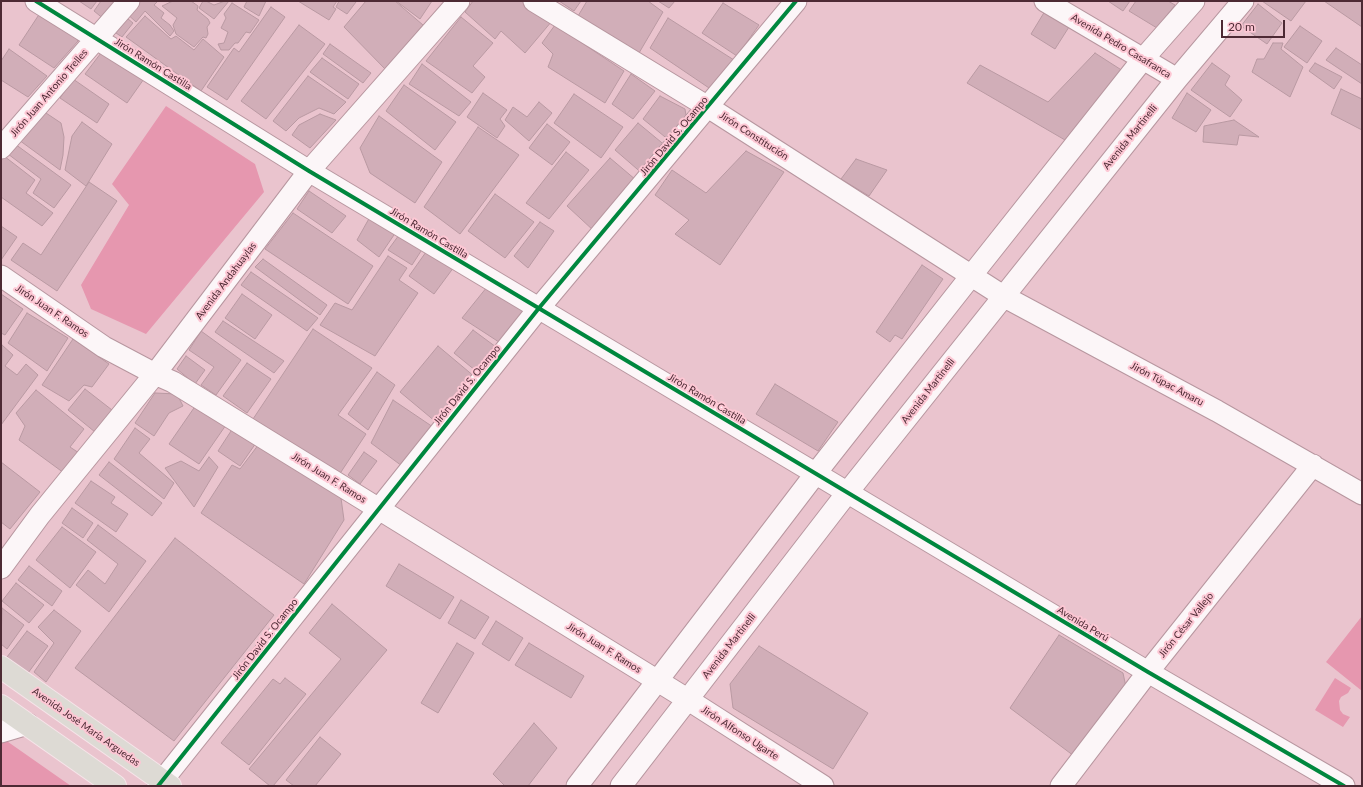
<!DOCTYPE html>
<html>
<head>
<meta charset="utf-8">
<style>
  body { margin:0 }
  #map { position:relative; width:1363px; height:787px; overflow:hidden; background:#eac4ce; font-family:Lato,sans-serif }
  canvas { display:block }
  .frame { position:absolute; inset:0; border:2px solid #4d2a34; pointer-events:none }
  .scale { position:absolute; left:1221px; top:20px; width:64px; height:18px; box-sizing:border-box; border:2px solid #4d2a34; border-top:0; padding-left:5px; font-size:12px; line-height:14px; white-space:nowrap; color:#4d2a34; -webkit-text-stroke:3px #fdc7d4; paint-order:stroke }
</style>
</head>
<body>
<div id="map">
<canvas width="1363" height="787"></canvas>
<div class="frame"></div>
<div class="scale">20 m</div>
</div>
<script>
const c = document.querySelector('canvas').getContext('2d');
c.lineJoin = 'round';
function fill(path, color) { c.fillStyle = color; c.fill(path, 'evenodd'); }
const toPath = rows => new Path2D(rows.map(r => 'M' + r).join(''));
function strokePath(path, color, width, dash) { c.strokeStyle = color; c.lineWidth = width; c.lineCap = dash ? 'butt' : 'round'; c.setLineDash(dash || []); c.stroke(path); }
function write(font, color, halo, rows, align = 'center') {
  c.font = font + ' Lato,sans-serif'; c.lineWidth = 4; c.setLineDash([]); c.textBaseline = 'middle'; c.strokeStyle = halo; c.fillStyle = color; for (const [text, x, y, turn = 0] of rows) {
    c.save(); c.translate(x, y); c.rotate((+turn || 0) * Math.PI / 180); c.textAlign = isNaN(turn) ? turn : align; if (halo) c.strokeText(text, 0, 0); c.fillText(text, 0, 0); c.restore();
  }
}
fill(toPath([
  [166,106,255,164,264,192,146,334,91,309,81,285,129,205,112,184],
  [1362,616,1362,691,1326,662],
  [1335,678,1351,688,1348,693,1341,697,1339,701,1340,710,1343,714,1350,717,1343,727,1315,710],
  [1,737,71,786,1,786]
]), '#e697af');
const building = toPath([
  [79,1,97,1,91,9,79,1],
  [101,1,118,1,105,20,94,11,101,1],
  [134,1,158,1,154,5,164,13,161,18,170,25,174,31,170,36,145,11,136,22,125,12,134,1],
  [173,1,191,1,198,6,197,10,208,19,210,23,207,27,208,34,206,38,203,37,194,47,176,34,173,25,177,18,162,6,173,1],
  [203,1,206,1,214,5,225,1,229,1,214,19,199,8,203,1],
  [247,1,266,1,259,16,244,7,247,1],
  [298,1,337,1,333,7,336,9,329,20,298,1],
  [339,1,355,1,356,2,347,14,336,7,339,1],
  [366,1,395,1,423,25,385,69,344,27,366,1],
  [396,1,432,1,420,19,396,1],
  [473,1,523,1,552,21,525,53,501,31,495,39,465,12,473,1],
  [559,1,581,1,574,11,559,1],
  [587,1,648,1,663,12,639,53,578,16,587,1],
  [658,1,675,1,669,8,658,1],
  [1108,1,1130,1,1123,11,1108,1],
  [1136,1,1168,1,1175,5,1157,28,1129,11,1136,1],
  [1262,1,1306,1,1291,21,1262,1],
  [1324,1,1362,1,1362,27,1324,1],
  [232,3,259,20,250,33,246,32,238,43,235,43,229,50,221,50,218,44,224,43,228,32,221,28,226,18,224,14,232,3],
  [723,3,759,25,737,56,702,33,723,3],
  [1258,4,1282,23,1267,44,1241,26,1258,4],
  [271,7,285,17,227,100,207,87,234,48,239,52,271,7],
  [42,10,74,30,78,41,54,68,19,45,42,10],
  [1045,11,1069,27,1055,49,1031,34,1045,11],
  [122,14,133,23,122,37,110,29,122,14],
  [145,16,171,39,176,36,194,50,203,39,224,57,201,91,126,37,145,16],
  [461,17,493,43,473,66,485,77,472,93,426,61,461,17],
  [668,18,734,60,712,90,650,48,668,18],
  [299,25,325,44,266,119,241,101,299,25],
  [555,25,624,71,605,103,548,67,553,54,542,43,555,25],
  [1300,26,1322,41,1307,63,1284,47,1300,26],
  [1273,43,1283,43,1281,49,1303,67,1290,97,1252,72,1257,59,1264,59,1273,43],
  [330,44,371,73,363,83,323,54,330,44],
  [1336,48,1362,65,1362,84,1326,60,1336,48],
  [9,49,47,76,28,97,1,80,1,61,9,49],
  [104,49,146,76,127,103,85,74,104,49],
  [1095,53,1123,71,1065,140,967,83,980,65,1048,102,1095,53],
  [322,58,359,84,348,99,310,72,322,58],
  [1212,63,1230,76,1225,85,1242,100,1230,117,1191,90,1212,63],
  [1315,63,1342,77,1334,89,1309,71,1315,63],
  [422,64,471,102,459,116,409,84,422,64],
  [631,74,655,91,633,119,612,104,631,74],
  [308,76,346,102,334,114,319,108,299,118,286,131,273,121,308,76],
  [73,79,109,104,97,123,60,98,73,79],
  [404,85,456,122,435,150,386,111,404,85],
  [1341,89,1362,99,1362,130,1331,114,1341,89],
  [483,93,507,110,500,119,505,126,497,138,467,117,483,93],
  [1187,93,1211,110,1196,132,1172,118,1187,93],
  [574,94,623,127,601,158,554,123,574,94],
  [660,96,685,109,687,122,670,141,643,119,660,96],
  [539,102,552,113,529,141,505,120,513,107,527,117,539,102],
  [43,111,61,123,64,137,63,155,60,170,19,140,43,111],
  [320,114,336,120,310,148,292,135,299,125,320,114],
  [379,116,442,162,415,203,370,173,360,148,379,116],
  [1234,120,1259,137,1239,135,1237,145,1203,142,1204,126,1234,120],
  [82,122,112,144,86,186,65,170,72,136,82,122],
  [638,123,667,147,644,175,615,150,638,123],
  [547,124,570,142,552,165,529,148,547,124],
  [478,127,519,155,460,234,424,207,478,127],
  [15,144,71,185,54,208,33,193,41,179,8,154,15,144],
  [746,151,784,172,720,265,675,234,689,220,655,195,672,170,706,193,746,151],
  [566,152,589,170,549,219,526,203,566,152],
  [4,156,35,180,26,193,53,213,42,226,1,197,1,160,4,156],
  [610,158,636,180,594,231,567,206,610,158],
  [856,159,887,170,869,196,841,179,856,159],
  [89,182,117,201,57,291,11,260,23,243,41,255,89,182],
  [309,191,346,216,332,233,297,209,309,191],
  [495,194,534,222,505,258,468,231,495,194],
  [293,213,373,266,348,304,265,249,293,213],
  [371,215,396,232,379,257,357,240,371,215],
  [540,222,554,231,528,268,514,256,540,222],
  [1,226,17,237,1,260,1,226],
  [399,235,423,248,412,265,388,250,399,235],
  [426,252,454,267,434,294,409,276,426,252],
  [388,256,407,268,399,280,418,293,375,356,320,325,335,303,352,310,388,256],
  [263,259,327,305,320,315,255,267,263,259],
  [922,265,943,279,902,339,895,335,890,342,876,332,922,265],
  [251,272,318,318,307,331,241,285,251,272],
  [487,287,529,312,502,344,462,318,487,287],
  [1,294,23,309,5,335,1,333,1,294],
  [242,294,272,315,255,339,225,318,242,294],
  [27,313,68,338,47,371,8,343,27,313],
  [223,321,284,361,274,373,215,332,223,321],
  [313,329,372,368,338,415,366,434,339,475,253,419,313,329],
  [473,330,496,347,476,371,454,353,473,330],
  [201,331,241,360,216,395,201,385,214,367,189,350,201,331],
  [73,339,109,364,92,387,84,385,69,401,42,385,73,339],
  [2,345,13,355,5,366,17,375,26,364,38,375,1,425,2,345],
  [438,346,475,377,436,422,400,392,438,346],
  [186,356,205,370,195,384,177,369,186,356],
  [247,363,271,379,247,413,223,396,247,363],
  [377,372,395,385,368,430,348,414,377,372],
  [775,384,838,422,818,451,756,414,775,384],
  [85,389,112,410,95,432,68,410,85,389],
  [36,390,84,429,70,447,79,453,64,473,19,440,25,426,16,413,36,390],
  [155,393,177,394,183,406,169,413,154,436,135,423,155,393],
  [393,400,433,427,402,466,371,443,393,400],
  [196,405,226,425,199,464,169,444,196,405],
  [135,428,150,439,139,453,174,483,164,499,114,459,135,428],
  [233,428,256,443,240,466,218,451,233,428],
  [259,444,341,498,344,520,304,584,201,513,232,465,240,469,259,444],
  [364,452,377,461,360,484,348,475,364,452],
  [209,457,218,467,194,507,165,468,181,461,199,471,209,457],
  [1,462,40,492,10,529,1,522,1,462],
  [109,462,162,503,152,516,99,475,109,462],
  [91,481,115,497,111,503,128,514,116,532,75,503,91,481],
  [72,508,93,523,83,538,62,523,72,508],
  [98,525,146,561,109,612,76,585,88,570,105,584,118,564,87,540,98,525],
  [62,527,96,552,70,588,36,560,62,527],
  [175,538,274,615,174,741,75,668,175,538],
  [399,564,454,597,440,619,386,586,399,564],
  [29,566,62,591,52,606,18,580,29,566],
  [16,583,44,605,29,623,2,601,16,583],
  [461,600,489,617,475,639,448,623,461,600],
  [332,604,387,650,273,786,270,786,249,769,341,659,309,633,332,604],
  [2,608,24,625,7,649,1,644,2,608],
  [54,610,81,631,46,682,34,672,54,643,38,627,54,610],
  [496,621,523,638,509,661,482,644,496,621],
  [27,631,48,646,28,673,7,657,27,631],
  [1059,635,1123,673,1126,687,1074,756,1010,708,1059,635],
  [457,643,474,653,438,713,421,703,457,643],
  [529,643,584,676,571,698,515,665,529,643],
  [759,646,868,713,833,769,733,708,730,684,759,646],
  [285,678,306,694,249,765,221,743,273,679,280,684,285,678],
  [534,723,557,748,528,786,505,786,493,774,534,723],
  [320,737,341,754,315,786,294,786,286,780,320,737]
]);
fill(building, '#d1aeb8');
strokePath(building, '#b999a2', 1);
const minor = toPath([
  [36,1,309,171,1148,672,1344,786],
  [534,1,708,107,1003,296,1217,411,1362,494],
  [1045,1,1177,79],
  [1,148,129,1],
  [1,276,104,347,155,374,173,382,687,699,823,786],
  [1,568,40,515,155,374,309,171,459,1],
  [1,732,28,724],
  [158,786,539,308,796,1],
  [577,786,816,473,971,276,1143,59,1194,1],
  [621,786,847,493,1177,79,1243,1],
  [1061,786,1148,672,1313,465]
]);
const highway = toPath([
  [1,667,170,786],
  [1,706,115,786]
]);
strokePath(minor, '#b7969f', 23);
strokePath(highway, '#f6e4e9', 24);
strokePath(minor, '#fcf6f8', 21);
strokePath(highway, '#dddad4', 22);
strokePath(toPath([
  [36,1,309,171,1148,672,1344,786],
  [158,786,539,308,796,1]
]), '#00873e', 4);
write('10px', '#4d2a34', '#fdc7d4', [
  ["Avenida Pedro Casafranca",1121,46,31],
  ["Jirón Ramón Castilla",153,64,32],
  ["Jirón Juan Antonio Trelles",49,93,-49],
  ["Jirón David S. Ocampo",674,136,-50],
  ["Jirón Constitución",754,136,33],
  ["Avenida Martinelli",1130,137,-51],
  ["Jirón Ramón Castilla",429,233,31],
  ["Avenida Andahuaylas",226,281,-53],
  ["Jirón Juan F. Ramos",52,311,34],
  ["Jirón Túpac Amaru",1167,384,28],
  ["Jirón David S. Ocampo",467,385,-51],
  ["Avenida Martinelli",928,391,-52],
  ["Jirón Ramón Castilla",707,399,31],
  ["Jirón Juan F. Ramos",329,478,32],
  ["Avenida Perú",1083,624,31],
  ["Jirón César Vallejo",1186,625,-51],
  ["Jirón David S. Ocampo",265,639,-52],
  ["Avenida Martinelli",729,646,-52],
  ["Jirón Juan F. Ramos",604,648,32],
  ["Avenida José María Arguedas",86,727,35],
  ["Jirón Alfonso Ugarte",740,733,33]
]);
</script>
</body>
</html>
